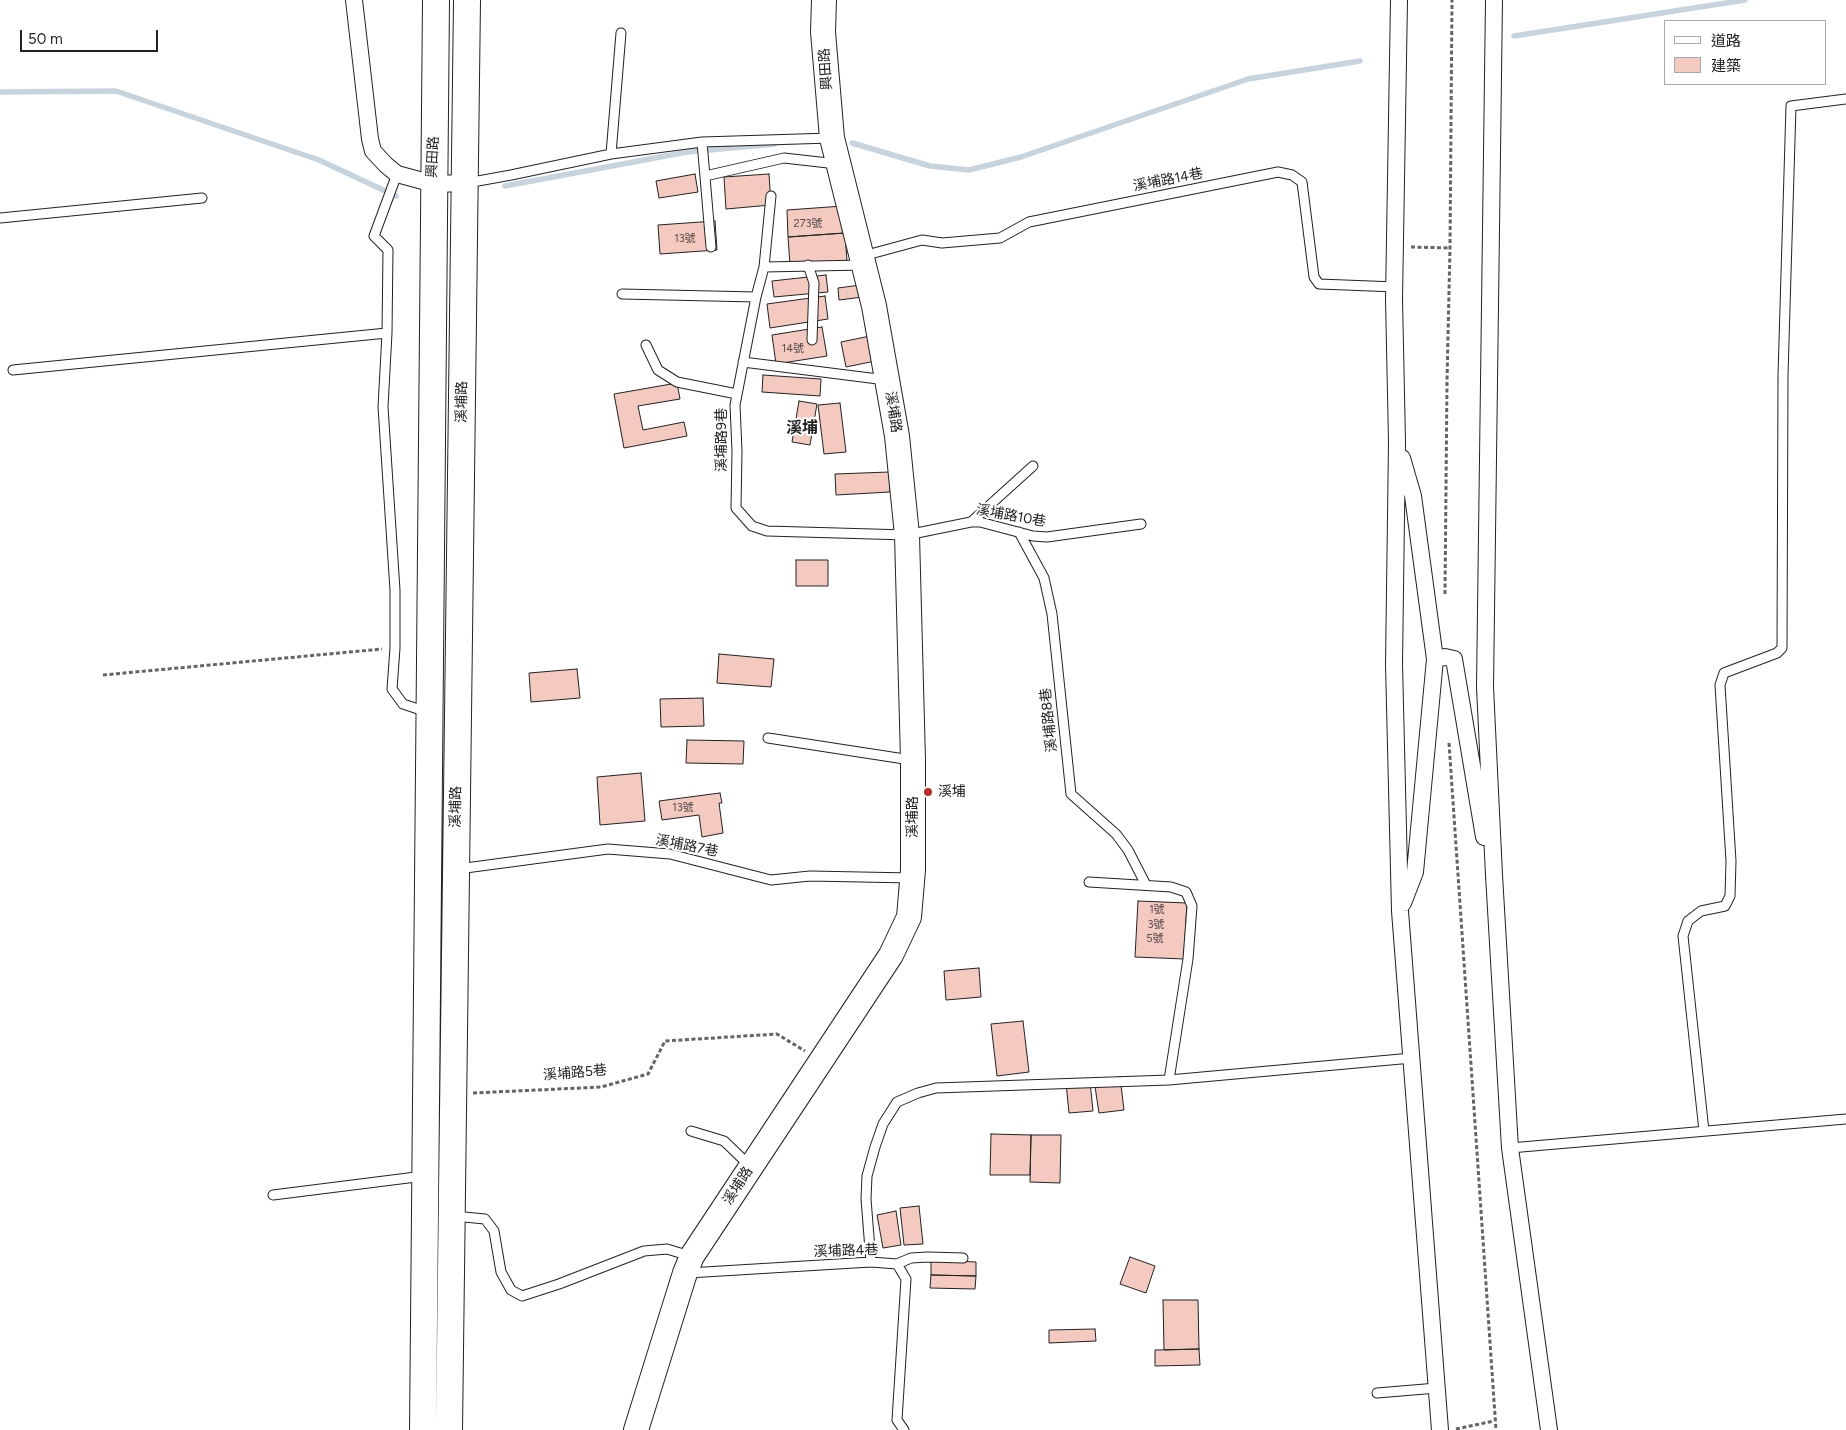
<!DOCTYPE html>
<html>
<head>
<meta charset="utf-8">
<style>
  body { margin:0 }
  #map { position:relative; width:1846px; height:1430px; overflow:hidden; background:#fff; font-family:Figtree,"Noto Sans TC",sans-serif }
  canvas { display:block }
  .legend { position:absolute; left:1664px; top:20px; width:162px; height:65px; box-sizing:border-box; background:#fff; border:1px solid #a7a7a7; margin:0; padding:6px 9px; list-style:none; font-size:15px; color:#222 }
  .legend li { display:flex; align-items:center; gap:10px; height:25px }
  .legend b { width:25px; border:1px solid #a7a7a7 }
  .scale { position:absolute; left:20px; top:30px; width:138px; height:22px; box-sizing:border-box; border:2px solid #222; border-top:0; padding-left:6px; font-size:15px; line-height:18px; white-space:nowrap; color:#222; -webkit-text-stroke:4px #fff; paint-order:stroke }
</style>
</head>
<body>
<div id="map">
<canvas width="1846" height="1430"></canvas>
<ul class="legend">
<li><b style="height:6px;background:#fff"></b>道路</li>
<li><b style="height:14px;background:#f3c9c0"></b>建築</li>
</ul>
<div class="scale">50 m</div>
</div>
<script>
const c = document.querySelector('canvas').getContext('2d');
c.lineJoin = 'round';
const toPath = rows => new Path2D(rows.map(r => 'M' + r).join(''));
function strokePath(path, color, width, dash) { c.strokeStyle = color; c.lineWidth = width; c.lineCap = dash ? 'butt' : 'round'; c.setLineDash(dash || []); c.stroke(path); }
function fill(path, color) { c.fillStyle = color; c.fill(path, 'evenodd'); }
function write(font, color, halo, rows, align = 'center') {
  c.font = font + ' Figtree,"Noto Sans TC",sans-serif'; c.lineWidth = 4; c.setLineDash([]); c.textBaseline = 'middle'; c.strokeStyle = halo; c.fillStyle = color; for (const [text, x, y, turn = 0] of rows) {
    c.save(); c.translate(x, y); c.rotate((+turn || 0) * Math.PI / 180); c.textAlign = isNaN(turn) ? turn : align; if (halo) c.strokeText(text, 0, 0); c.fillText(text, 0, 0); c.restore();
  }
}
strokePath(toPath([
  [1514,36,1745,0],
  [0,92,116,91,319,160,396,196],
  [852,143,930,166,969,170,1021,157,1248,79,1360,61],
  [505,186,687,152,775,144]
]), '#c7d3dd', 5.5);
const building = toPath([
  [695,174,698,192,659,198,656,181,695,174],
  [769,174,771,205,726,209,724,177,769,174],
  [843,206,845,233,788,237,787,210,843,206],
  [715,221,717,250,660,254,658,225,715,221],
  [845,233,847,261,790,265,788,237,845,233],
  [826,275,828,292,774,297,772,281,826,275],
  [861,285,863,297,839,300,838,288,861,285],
  [825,296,828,319,770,328,767,304,825,296],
  [822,327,827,356,776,364,772,335,822,327],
  [880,334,885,359,846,367,841,342,880,334],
  [763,375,821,379,820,396,762,392,763,375],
  [677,383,680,399,638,406,643,430,684,422,687,436,624,448,614,394,677,383],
  [799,401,817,404,810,445,792,442,799,401],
  [840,403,846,452,824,454,818,405,840,403],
  [889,472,890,492,836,495,835,474,889,472],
  [796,560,828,560,828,586,796,586,796,560],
  [719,654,774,659,771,687,717,683,719,654],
  [577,669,580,698,531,702,529,673,577,669],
  [703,698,704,726,661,727,660,699,703,698],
  [687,740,744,741,743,764,686,763,687,740],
  [641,773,645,821,600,825,597,777,641,773],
  [720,793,722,803,719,803,723,833,702,837,699,815,662,820,659,801,720,793],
  [1138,901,1187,903,1184,959,1135,957,1138,901],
  [979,968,981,997,946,1000,944,971,979,968],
  [1023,1021,1029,1072,997,1076,991,1024,1023,1021],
  [1120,1077,1124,1110,1099,1113,1094,1080,1120,1077],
  [1090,1081,1093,1111,1069,1113,1066,1083,1090,1081],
  [991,1134,1031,1135,1030,1175,990,1175,991,1134],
  [1031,1135,1061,1135,1060,1183,1030,1182,1031,1135],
  [919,1206,923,1244,904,1245,900,1208,919,1206],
  [896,1211,901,1245,883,1248,877,1215,896,1211],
  [1130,1257,1155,1266,1146,1293,1120,1284,1130,1257],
  [931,1260,976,1262,976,1276,931,1275,931,1260],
  [931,1275,976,1276,975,1289,930,1288,931,1275],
  [1163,1300,1198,1300,1199,1349,1164,1350,1163,1300],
  [1095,1329,1096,1341,1049,1343,1049,1330,1095,1329],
  [1199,1349,1200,1365,1155,1366,1155,1350,1199,1349]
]);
fill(building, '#f3c9c0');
strokePath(building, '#222', 1);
const lane = toPath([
  [702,142,711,247],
  [611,154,621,33],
  [397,174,374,236,388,250,387,333,383,407,395,590,395,648,392,689,403,704,427,712],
  [705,176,784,158,837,164],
  [467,183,511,175,611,154,702,142,831,138],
  [771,196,764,267,756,297,735,405,737,451,736,508,752,526,767,531,907,535,971,522,980,522,1033,536,1047,537,1141,524],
  [0,218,202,198],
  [863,256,922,240,942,243,1000,238,1029,222,1278,172,1292,175,1302,182,1314,277,1319,284,1396,287],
  [808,265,814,283,812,340],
  [764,267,864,265],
  [622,294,756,297],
  [646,345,658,370,677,382,737,394],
  [743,362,886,380],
  [13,370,387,333],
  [971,522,1033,466],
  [1019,532,1044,578,1052,614,1071,794,1116,834,1128,850,1146,885],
  [768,738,911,760],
  [458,869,608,849,670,854,771,880,810,876,912,878],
  [1089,882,1171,887,1186,892,1192,906,1188,959,1169,1080],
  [691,1131,724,1141,749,1165],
  [1704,1131,1683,936,1688,921,1701,911,1725,906,1730,896,1731,861,1720,685,1724,673,1777,653,1782,648,1783,375,1791,106,1846,99],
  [1510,1148,1846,1119],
  [273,1195,424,1176],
  [454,1216,485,1219,494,1231,501,1272,511,1290,522,1296,559,1284,644,1251,667,1249,690,1256],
  [871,1262,866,1199,867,1176,875,1147,883,1124,897,1102,918,1093,936,1088,1169,1080,1412,1058],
  [897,1264,911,1258,928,1257,963,1258],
  [688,1273,871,1262,897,1264,906,1279,897,1420,904,1430],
  [1377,1393,1437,1388]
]);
const street = toPath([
  [354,0,370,139,373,151,386,165,397,174,434,184,465,183],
  [1399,0,1394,299,1397,442,1394,664,1400,911,1440,1430],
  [1494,0,1485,687,1494,875,1510,1148,1549,1430],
  [1402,458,1413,496,1435,659,1415,872,1403,903],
  [1435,659,1445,657,1454,659,1484,837]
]);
const secondary = toPath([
  [636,1430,685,1273,692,1256,891,955,909,917,913,870,913,760,907,535,897,436,874,306,832,138,823,32,824,0]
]);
const primary = toPath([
  [423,1430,436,0],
  [449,1430,467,0]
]);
strokePath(lane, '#222', 11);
strokePath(street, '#222', 18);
strokePath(secondary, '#222', 26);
strokePath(primary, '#222', 28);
strokePath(toPath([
  [1411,247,1450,248],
  [1445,594,1447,381,1450,248,1452,0],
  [103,675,382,649],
  [1449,743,1496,1430],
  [473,1093,601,1087,648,1074,665,1041,777,1034,805,1051],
  [1456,1429,1494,1421]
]), '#646464', 3, [4, 2.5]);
strokePath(lane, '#fff', 9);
strokePath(street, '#fff', 16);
strokePath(secondary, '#fff', 24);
strokePath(primary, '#fff', 26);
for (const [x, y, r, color] of [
  [928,792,5,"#c62828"]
]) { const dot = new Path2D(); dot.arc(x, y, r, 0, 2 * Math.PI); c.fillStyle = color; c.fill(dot); strokePath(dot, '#fff', 2); }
write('11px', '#564c4a', null, [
  ["273號",808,224],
  ["13號",685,239],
  ["14號",793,349],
  ["13號",683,808],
  ["1號",1157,910],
  ["3號",1156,925],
  ["5號",1155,939]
]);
write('14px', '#222', '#fff', [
  ["興田路",826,69,-94],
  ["興田路",433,157,-87],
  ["溪埔路14巷",1168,180,-11],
  ["溪埔路",462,402,-89],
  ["溪埔路",893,412,81],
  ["溪埔路9巷",722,440,-90],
  ["溪埔路10巷",1011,516,10],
  ["溪埔路8巷",1049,720,-96],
  ["溪埔路",456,807,-89],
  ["溪埔路",913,817,-90],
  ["溪埔路7巷",687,846,11],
  ["溪埔路5巷",575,1073,-5],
  ["溪埔路",738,1186,-57],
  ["溪埔路4巷",846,1251,-2]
]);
write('14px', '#222', '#fff', [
  ["溪埔",938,792]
], 'left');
write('bold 16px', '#222', '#fff', [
  ["溪埔",802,428]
]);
</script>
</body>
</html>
